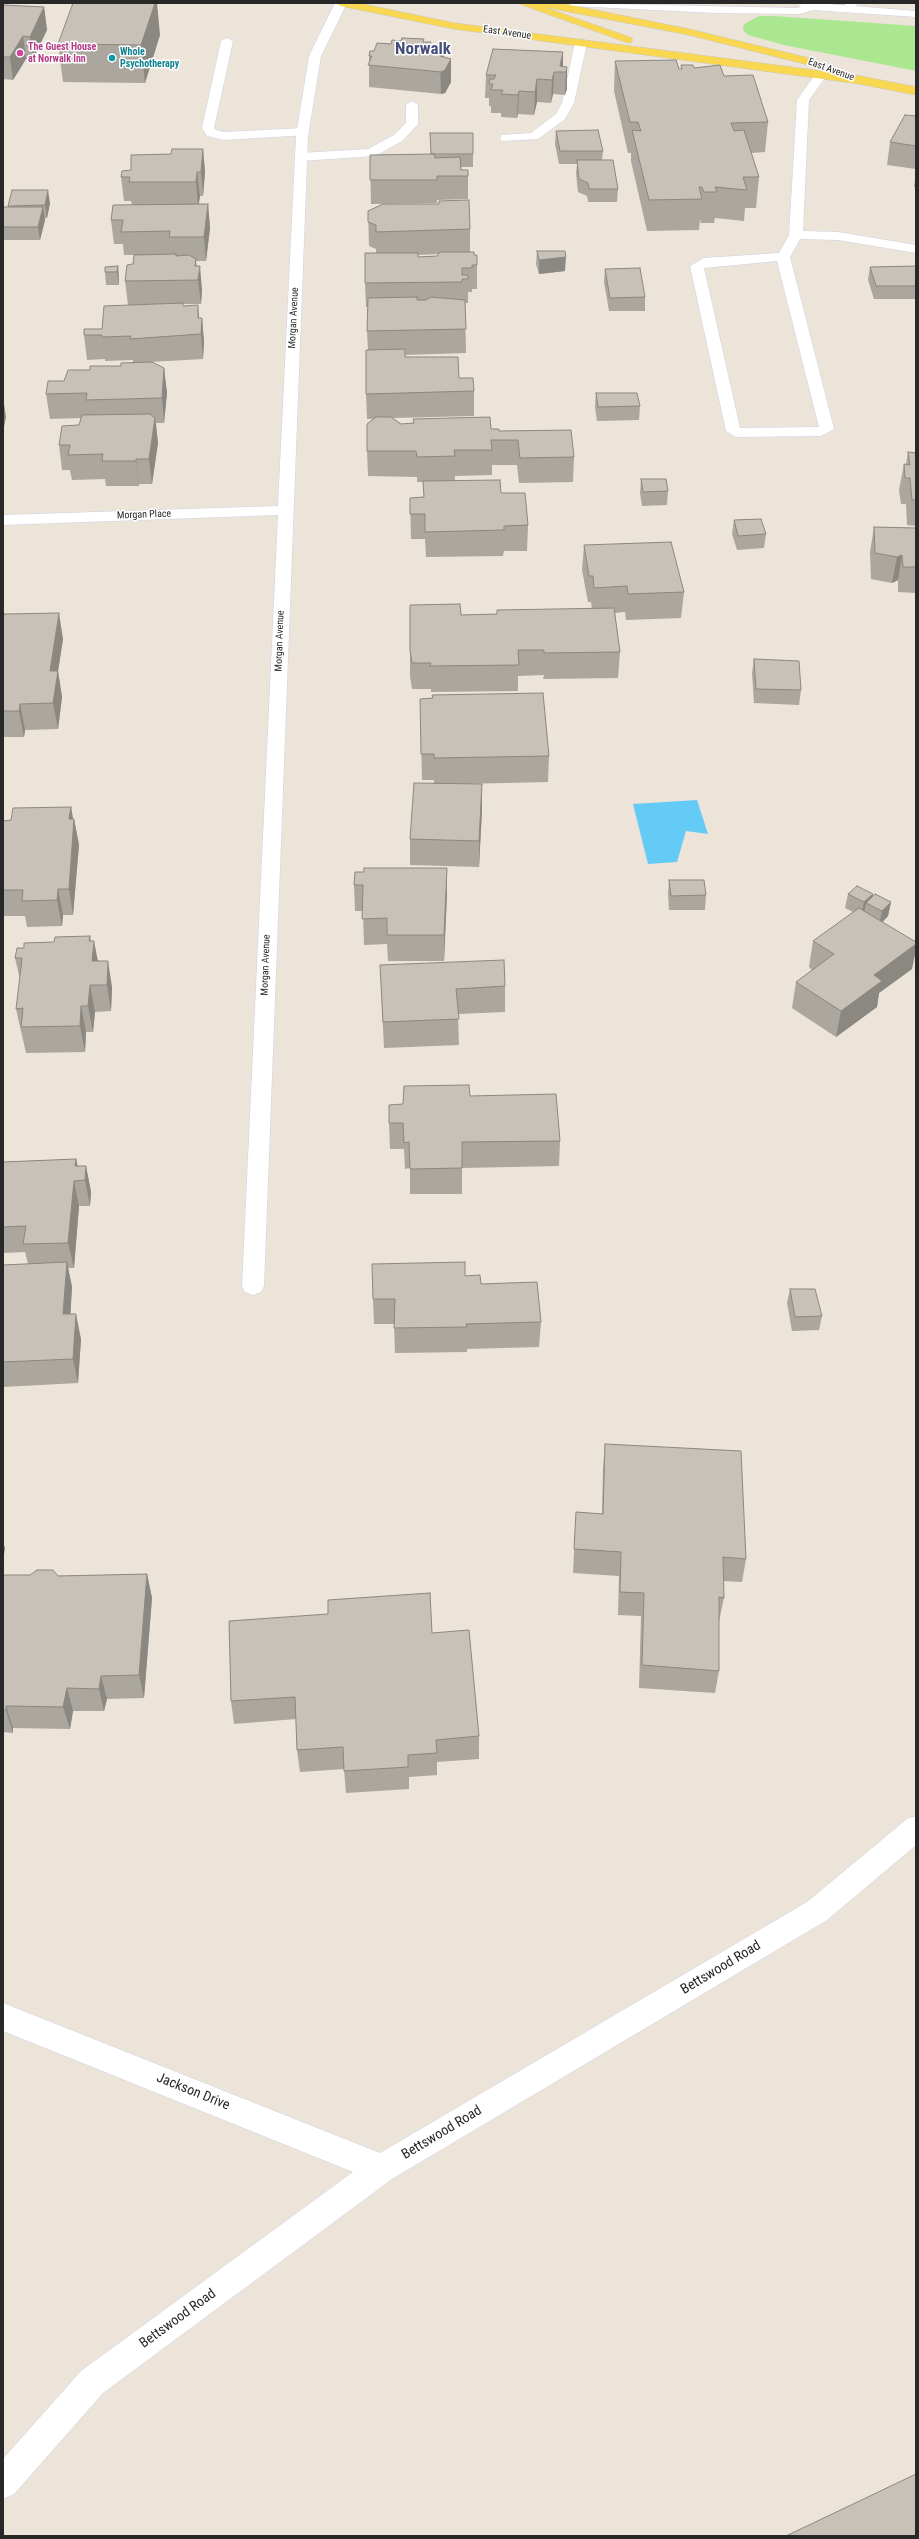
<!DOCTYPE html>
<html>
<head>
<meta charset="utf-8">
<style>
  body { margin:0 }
  #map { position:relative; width:919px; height:2539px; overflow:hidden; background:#ece4d8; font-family:"Roboto Condensed",sans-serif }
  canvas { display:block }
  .frame { position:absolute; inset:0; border:4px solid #282828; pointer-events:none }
</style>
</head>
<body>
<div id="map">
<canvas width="919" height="2539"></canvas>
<div class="frame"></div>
</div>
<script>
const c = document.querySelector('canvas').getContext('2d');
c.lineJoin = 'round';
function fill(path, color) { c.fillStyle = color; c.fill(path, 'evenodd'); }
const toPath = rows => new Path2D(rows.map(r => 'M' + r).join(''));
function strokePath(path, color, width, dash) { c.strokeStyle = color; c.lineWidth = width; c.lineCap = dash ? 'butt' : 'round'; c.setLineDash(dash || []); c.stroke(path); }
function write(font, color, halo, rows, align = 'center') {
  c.font = font + ' "Roboto Condensed",sans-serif'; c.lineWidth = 3; c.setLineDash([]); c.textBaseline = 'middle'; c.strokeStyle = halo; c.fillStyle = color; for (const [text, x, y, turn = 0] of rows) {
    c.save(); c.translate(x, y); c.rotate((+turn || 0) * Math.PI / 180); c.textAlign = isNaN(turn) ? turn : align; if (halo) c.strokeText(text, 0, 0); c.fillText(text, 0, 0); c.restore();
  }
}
fill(toPath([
  [759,16,774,16,916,26,916,71,784,45,748,35,743,30,744,24]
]), '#abe791');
fill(toPath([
  [697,800,708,834,686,831,677,862,648,864,633,804]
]), '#63cbf6');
const lane = toPath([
  [845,3,857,3,855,12,847,12,845,3],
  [227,38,233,41,214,128,216,130,224,132,303,128,307,129,309,132,307,135,224,140,207,136,202,128,221,41,227,38],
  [581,40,587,43,574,103,565,119,538,139,502,141,500,138,502,135,531,133,556,114,562,103,575,43,581,40],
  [821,71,827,75,809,100,803,231,838,232,916,245,916,253,838,240,800,239,790,257,834,429,821,436,736,437,726,431,690,266,704,258,779,253,789,235,797,100,817,72,821,71],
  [777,261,819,427,740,428,704,268,777,261],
  [412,101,418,105,418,124,402,141,375,156,301,161,295,157,301,153,368,149,394,135,406,123,406,105,412,101]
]);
const street = toPath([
  [335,3,347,3,321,56,308,136,264,1286,261,1292,253,1295,245,1292,242,1286,278,515,3,525,3,515,278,506,296,136,309,56,335,3],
  [566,3,798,8,801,6,797,3,816,3,916,11,916,17,813,10,800,14,716,13,572,6,566,3],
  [916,1816,916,1845,827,1920,392,2179,103,2393,14,2494,3,2499,3,2459,81,2371,353,2172,3,2031,3,2003,380,2153,807,1902,907,1819,916,1816]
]);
const primary = toPath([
  [335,3,358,3,454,23,860,76,916,87,916,95,860,84,454,29,341,6,335,3],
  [517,3,560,3,689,29,817,60,819,62,813,66,689,35,544,7,632,38,632,42,628,43,517,3]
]);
strokePath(lane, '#ced1e3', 1);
strokePath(street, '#ced1e3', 1);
strokePath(primary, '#c7c7c7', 1);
fill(lane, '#fff');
fill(street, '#fff');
fill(primary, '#f9d750');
fill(toPath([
  [3,5,44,7,47,30,33,59,26,59,13,80,3,79],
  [160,35,145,83,63,82,58,44],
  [424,42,431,46,444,47,444,57,451,59,451,82,445,93,441,94,369,87,369,56,374,51,391,44],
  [615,61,679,69,681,69,681,65,724,76,768,122,765,152,751,153,759,177,756,208,745,208,744,221,715,218,714,223,701,223,700,219,699,230,647,231,631,161,631,153,628,153,614,91],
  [563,67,567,67,567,89,565,95,553,94,551,103,537,102,534,115,518,114,517,118,501,117,501,113,491,113,491,106,489,106,489,98,485,98,486,75],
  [916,116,916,169,887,165,890,142],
  [556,131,603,151,602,160,618,189,617,202,588,202,587,196,578,192,576,173,577,164,559,164,555,144],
  [203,149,205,172,203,196,200,196,199,204,208,204,210,228,206,261,196,261,197,266,202,290,201,304,183,304,183,306,199,318,202,318,204,342,203,359,150,362,164,368,167,393,164,423,156,423,158,443,152,484,139,484,139,486,106,486,105,479,72,480,70,470,62,470,59,445,79,425,81,418,50,419,46,394,64,381,90,370,121,366,133,362,133,360,105,361,105,359,87,360,84,335,102,329,128,305,125,281,133,264,134,255,124,255,123,244,114,244,111,220,132,205,131,201,124,201,121,177,131,170,171,154],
  [473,154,473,167,461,167,461,170,468,170,468,199,437,200,437,203,371,204,370,155],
  [916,173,916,187,914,187],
  [50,203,47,218,45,218,45,220,40,240,3,240,3,207,8,207,8,206],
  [368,211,470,229,470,252,474,255,477,265,477,289,472,289,472,292,468,292,468,303,465,303,466,353,405,355,405,357,459,378,474,391,474,416,393,418,401,424,414,423,413,419,491,429,574,457,573,482,519,483,517,465,492,465,492,475,455,476,455,480,501,493,528,525,527,551,504,551,503,556,426,557,425,539,411,539,410,498,424,497,423,482,417,482,417,477,368,476,367,451,374,419,367,419,366,394,368,350,367,331,368,307,366,307,365,283,376,253,376,249,369,246],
  [439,254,437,256,418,257,418,255],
  [537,251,565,271,539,274,536,264],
  [118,266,119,280,119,285,106,285,105,272],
  [916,266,916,299,874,299,868,280,870,267],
  [605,269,645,297,645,311,609,311,604,282],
  [596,393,640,406,639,420,597,421,595,407],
  [908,452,916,453,916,526,907,525,906,504,901,504,899,490,904,464,906,464],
  [641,479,668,491,667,505,642,506,640,493],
  [734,520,766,534,764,548,737,550,732,534],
  [874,527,916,528,916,593,898,592,898,580,892,583,871,579,870,552],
  [584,545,684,592,681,618,626,620,625,612,615,613,620,652,618,678,543,679,544,675,518,676,518,691,431,692,431,689,412,689,410,676,410,650,461,615,497,614,592,609,591,602,588,602,582,570],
  [3,621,63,639,58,671,62,697,58,729,25,730,24,737,3,737],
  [754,659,801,690,799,705,754,703,752,673],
  [432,695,549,756,548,782,462,784,482,784,482,810,479,867,410,865,410,839,434,783,434,780,422,780,420,699,432,698],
  [71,807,73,819,74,819,79,845,73,915,63,915,62,926,27,927,25,916,3,916,3,821,11,820],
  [355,872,447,894,444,961,388,961,387,944,364,945,363,911,355,911,354,885],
  [669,880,706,895,705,910,669,910,668,894],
  [848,894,873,894,873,897,891,902,888,916,883,922,912,969,879,993,877,1007,836,1037,792,1008,796,982,812,970,809,967,813,941,853,912,845,908],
  [90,941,98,961,112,987,111,1011,95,1012,93,1032,86,1032,85,1052,26,1053,16,1009,20,979,15,958,24,948],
  [380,965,505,986,505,1012,458,1014,459,1045,384,1048],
  [470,1096,560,1141,559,1166,462,1168,462,1194,410,1194,410,1168,405,1169,404,1149,390,1149,389,1123,403,1104],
  [76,1159,78,1166,86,1166,91,1192,90,1206,79,1206,74,1268,68,1268,72,1287,70,1314,81,1339,78,1383,3,1387,3,1265,28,1264,25,1252,3,1253,3,1162],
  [465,1276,481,1284,541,1322,539,1347,467,1349,467,1352,395,1353,394,1324,374,1324,373,1299],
  [790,1289,822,1316,819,1330,792,1331,787,1303],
  [605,1444,746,1559,742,1582,723,1581,724,1598,719,1621,719,1671,715,1693,639,1688,641,1616,618,1615,619,1576,573,1573,576,1512,602,1514,603,1468],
  [147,1574,152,1598,144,1698,107,1699,104,1711,73,1711,70,1729,13,1728,13,1733,3,1732,3,1575,58,1576],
  [432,1633,479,1736,479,1759,437,1762,437,1775,409,1777,409,1789,346,1793,344,1769,300,1772,297,1750,296,1719,234,1724,231,1701]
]), '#aba69e');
fill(toPath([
  [155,3,157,3,160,35,145,83,141,45],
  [44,7,47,30,33,59,30,37],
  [23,36,26,59,13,80,10,57],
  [444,47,444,69,451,59,451,82,445,93,441,94,440,56],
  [563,52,563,72,560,66],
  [567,67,567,89,565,95,566,72],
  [554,72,553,94,551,103,552,80],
  [537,79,537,102,534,115,535,92],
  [519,91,518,114,517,118,518,95],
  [203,149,205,172,203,196,201,172],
  [197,172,200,196,198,206,196,182],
  [48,190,50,203,47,218,45,205],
  [208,204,210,228,206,261,204,237],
  [43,207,45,220,40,240,38,227],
  [566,257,565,271,539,274,539,260],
  [118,266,119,280,119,285,117,272],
  [200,266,202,290,201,304,198,280],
  [198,305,200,330,198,318],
  [202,318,204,342,203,359,201,334],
  [164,368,167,393,164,423,162,398],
  [4,404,6,417,3,432,3,408],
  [155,418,158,443,152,484,149,459],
  [136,459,139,484,139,486,136,461],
  [902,555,898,580,892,583,897,557],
  [59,613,63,639,54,697,50,671],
  [58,671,62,697,58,729,53,703],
  [20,704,25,730,24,737,19,711],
  [482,784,482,810,479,867,479,841],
  [71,807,74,825,74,819,79,845,73,915,69,889,69,819],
  [447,868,447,894,444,961,444,935],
  [58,889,63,915,62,926,57,900],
  [873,894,871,905,866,903,864,914,861,917,864,902],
  [891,902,888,916,879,925,882,911],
  [90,936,93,955,94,941,99,967,96,985,89,941],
  [916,944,916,950,912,969,879,993,877,1007,836,1037,841,1011,874,975],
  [108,961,112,987,111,1011,107,985],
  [90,985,95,1012,93,1032,88,1006],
  [81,1006,86,1032,85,1052,80,1026],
  [76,1159,80,1181,75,1166],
  [86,1166,91,1192,90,1206,85,1180],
  [74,1181,79,1206,74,1268,68,1243],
  [67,1262,72,1287,69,1339,63,1314],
  [76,1314,81,1339,78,1383,73,1359],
  [3,1542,5,1548,3,1561],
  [147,1574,152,1598,144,1698,139,1675],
  [101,1676,107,1699,104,1711,99,1689],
  [67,1688,73,1711,70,1729,63,1707],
  [6,1706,13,1728,13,1733,6,1710]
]), '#8b8781');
const building = toPath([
  [73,3,155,3,141,45,58,44,73,3],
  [3,5,44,7,30,37,23,36,10,57,3,57,3,5],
  [402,38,424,39,423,42,431,42,429,46,444,47,440,56,451,59,445,70,441,72,368,65,372,56,369,56,370,51,374,51,377,43,391,44,392,40,401,41,402,38],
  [493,49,563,52,560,66,567,67,566,72,554,72,552,80,537,79,535,92,519,91,518,95,501,94,503,90,491,90,493,84,489,84,490,79,494,79,496,75,486,75,493,49],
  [676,60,679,69,682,69,681,65,693,65,694,68,720,65,724,76,753,75,768,122,731,123,734,131,744,130,759,177,743,177,747,190,715,187,717,192,704,192,702,187,699,187,702,199,649,200,632,130,641,131,638,122,630,122,615,61,676,60],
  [905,115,916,116,916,146,890,142,905,115],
  [598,130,603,151,560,151,556,131,598,130],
  [430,133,473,133,473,154,431,154,430,133],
  [172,149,203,149,201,172,197,172,196,182,129,182,130,177,121,177,122,171,131,170,131,155,171,154,172,149],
  [434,154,435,158,460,157,461,170,468,170,468,176,437,176,437,180,370,180,370,155,434,154],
  [577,160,613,160,618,189,589,189,588,183,579,179,577,160],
  [12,190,48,190,45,205,8,206,12,190],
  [469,200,470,229,376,232,376,225,368,222,368,211,383,204,439,204,439,201,469,200],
  [208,204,204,237,169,237,170,231,121,232,123,220,111,220,113,205,208,204],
  [3,207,43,207,38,227,3,227,3,207],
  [537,251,565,251,566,257,539,260,537,251],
  [440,252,474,252,474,255,477,255,477,265,472,265,472,268,462,268,462,275,468,275,468,279,462,279,462,282,365,283,365,253,418,253,418,257,437,256,440,252],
  [176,254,176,256,189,255,196,259,195,266,200,266,198,280,125,281,127,265,133,264,134,255,176,254],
  [118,266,117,272,105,272,105,267,118,266],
  [916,266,916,286,876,286,870,267,916,266],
  [640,268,645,297,610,298,605,269,640,268],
  [417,297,417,300,426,300,431,297,465,300,466,329,367,331,368,298,417,297],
  [183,303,183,306,198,305,198,318,202,318,201,334,130,339,131,336,102,337,102,335,84,335,84,329,102,329,104,306,183,303],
  [405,349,405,357,458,357,459,378,473,378,474,391,366,394,366,350,405,349],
  [152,362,164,368,162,398,86,400,87,393,46,394,48,381,64,381,68,370,90,370,90,366,121,366,121,363,152,362],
  [596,393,637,393,640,406,598,407,596,393],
  [150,414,155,418,149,459,136,459,136,461,102,461,103,454,68,455,70,445,59,445,62,426,79,425,82,415,150,414],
  [376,417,391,417,401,424,414,423,413,419,490,417,491,429,499,429,499,431,571,430,574,457,520,458,518,440,491,440,492,450,454,450,455,456,417,457,416,451,367,451,367,424,376,417],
  [908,452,916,453,916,500,912,500,910,478,905,478,904,464,910,465,908,452],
  [641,479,666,479,668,491,643,492,641,479],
  [500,480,501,493,525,493,528,525,504,526,504,530,425,532,425,514,410,514,410,498,424,497,423,481,500,480],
  [761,519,766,534,738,536,734,520,761,519],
  [874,527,916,528,916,567,903,567,902,555,897,557,875,553,874,527],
  [671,542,684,592,628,594,627,586,594,588,593,576,589,576,584,545,671,542],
  [460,604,461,615,497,614,497,610,614,608,620,652,544,653,544,650,518,650,519,665,430,666,431,663,412,663,410,650,410,605,460,604],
  [59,613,50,671,58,671,53,703,20,704,19,711,3,711,3,621,4,614,59,613],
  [754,659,799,661,801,690,756,689,754,659],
  [543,693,549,756,434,758,434,754,421,754,420,699,433,698,432,695,543,693],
  [414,783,482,784,479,841,410,839,414,783],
  [71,807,69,819,74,819,69,889,58,889,57,900,22,901,23,890,3,890,3,821,11,820,13,808,71,807],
  [364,868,447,868,444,935,387,935,387,918,362,919,363,885,354,885,355,872,364,872,364,868],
  [669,880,704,880,706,895,671,896,669,880],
  [857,886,873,894,864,902,848,894,857,886],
  [875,894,891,902,882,911,866,903,875,894],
  [859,908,916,942,916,944,874,975,882,981,841,1011,796,982,834,954,813,941,859,908],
  [90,936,89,941,94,941,92,961,108,961,107,985,90,985,88,1006,81,1006,80,1026,21,1027,23,1008,16,1009,22,958,15,958,17,948,24,948,24,943,54,942,55,937,90,936],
  [504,960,505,986,456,989,459,1019,383,1022,380,965,504,960],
  [469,1085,470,1096,556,1094,560,1141,462,1142,462,1168,410,1169,409,1142,404,1143,403,1123,389,1123,389,1105,403,1104,404,1086,469,1085],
  [76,1159,75,1166,86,1166,85,1180,74,1181,68,1243,23,1244,26,1226,3,1227,3,1162,76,1159],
  [67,1262,63,1314,76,1314,73,1359,3,1362,3,1265,67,1262],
  [465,1262,465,1276,480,1275,481,1284,537,1282,541,1322,466,1324,467,1327,394,1328,395,1299,373,1299,372,1264,465,1262],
  [790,1289,815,1289,822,1316,795,1317,790,1289],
  [605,1444,741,1451,746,1559,723,1557,724,1598,719,1597,719,1671,642,1665,644,1593,620,1592,621,1552,574,1549,576,1512,603,1514,605,1444],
  [37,1570,53,1570,58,1576,147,1574,139,1675,101,1676,99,1689,67,1688,63,1707,6,1706,6,1710,3,1710,3,1575,30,1575,37,1570],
  [430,1593,432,1633,469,1630,479,1736,436,1740,437,1753,408,1755,408,1767,344,1771,343,1747,297,1750,295,1697,231,1701,229,1621,328,1614,328,1600,430,1593],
  [916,2474,916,2536,786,2536,916,2474]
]);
fill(building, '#c7c1b8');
strokePath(building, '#8b8781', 1);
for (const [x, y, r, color] of [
  [20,53,4,"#d1479c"],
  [112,58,4,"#0f9aa8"]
]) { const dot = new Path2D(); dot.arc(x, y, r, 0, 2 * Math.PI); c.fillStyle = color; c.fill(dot); strokePath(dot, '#fff', 1.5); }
write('10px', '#282828', '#fff', [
  ["East Avenue",507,33,8],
  ["East Avenue",831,70,20],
  ["Morgan Avenue",294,318,-87],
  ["Morgan Place",144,515,-2],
  ["Morgan Avenue",280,641,-88],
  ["Morgan Avenue",266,965,-88]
]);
write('bold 10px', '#b23c85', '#fff', [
  ["The Guest House",28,47],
  ["at Norwalk Inn",28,59]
], 'left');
write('bold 10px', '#0d838f', '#fff', [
  ["Whole",120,52],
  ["Psychotherapy",120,64]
], 'left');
write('14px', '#282828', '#fff', [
  ["Bettswood Road",721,1968,-31],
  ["Jackson Drive",193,2092,22],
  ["Bettswood Road",442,2133,-31],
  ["Bettswood Road",178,2319,-36]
]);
write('bold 17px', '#464e7b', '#fff', [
  ["Norwalk",423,50]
]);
</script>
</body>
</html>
